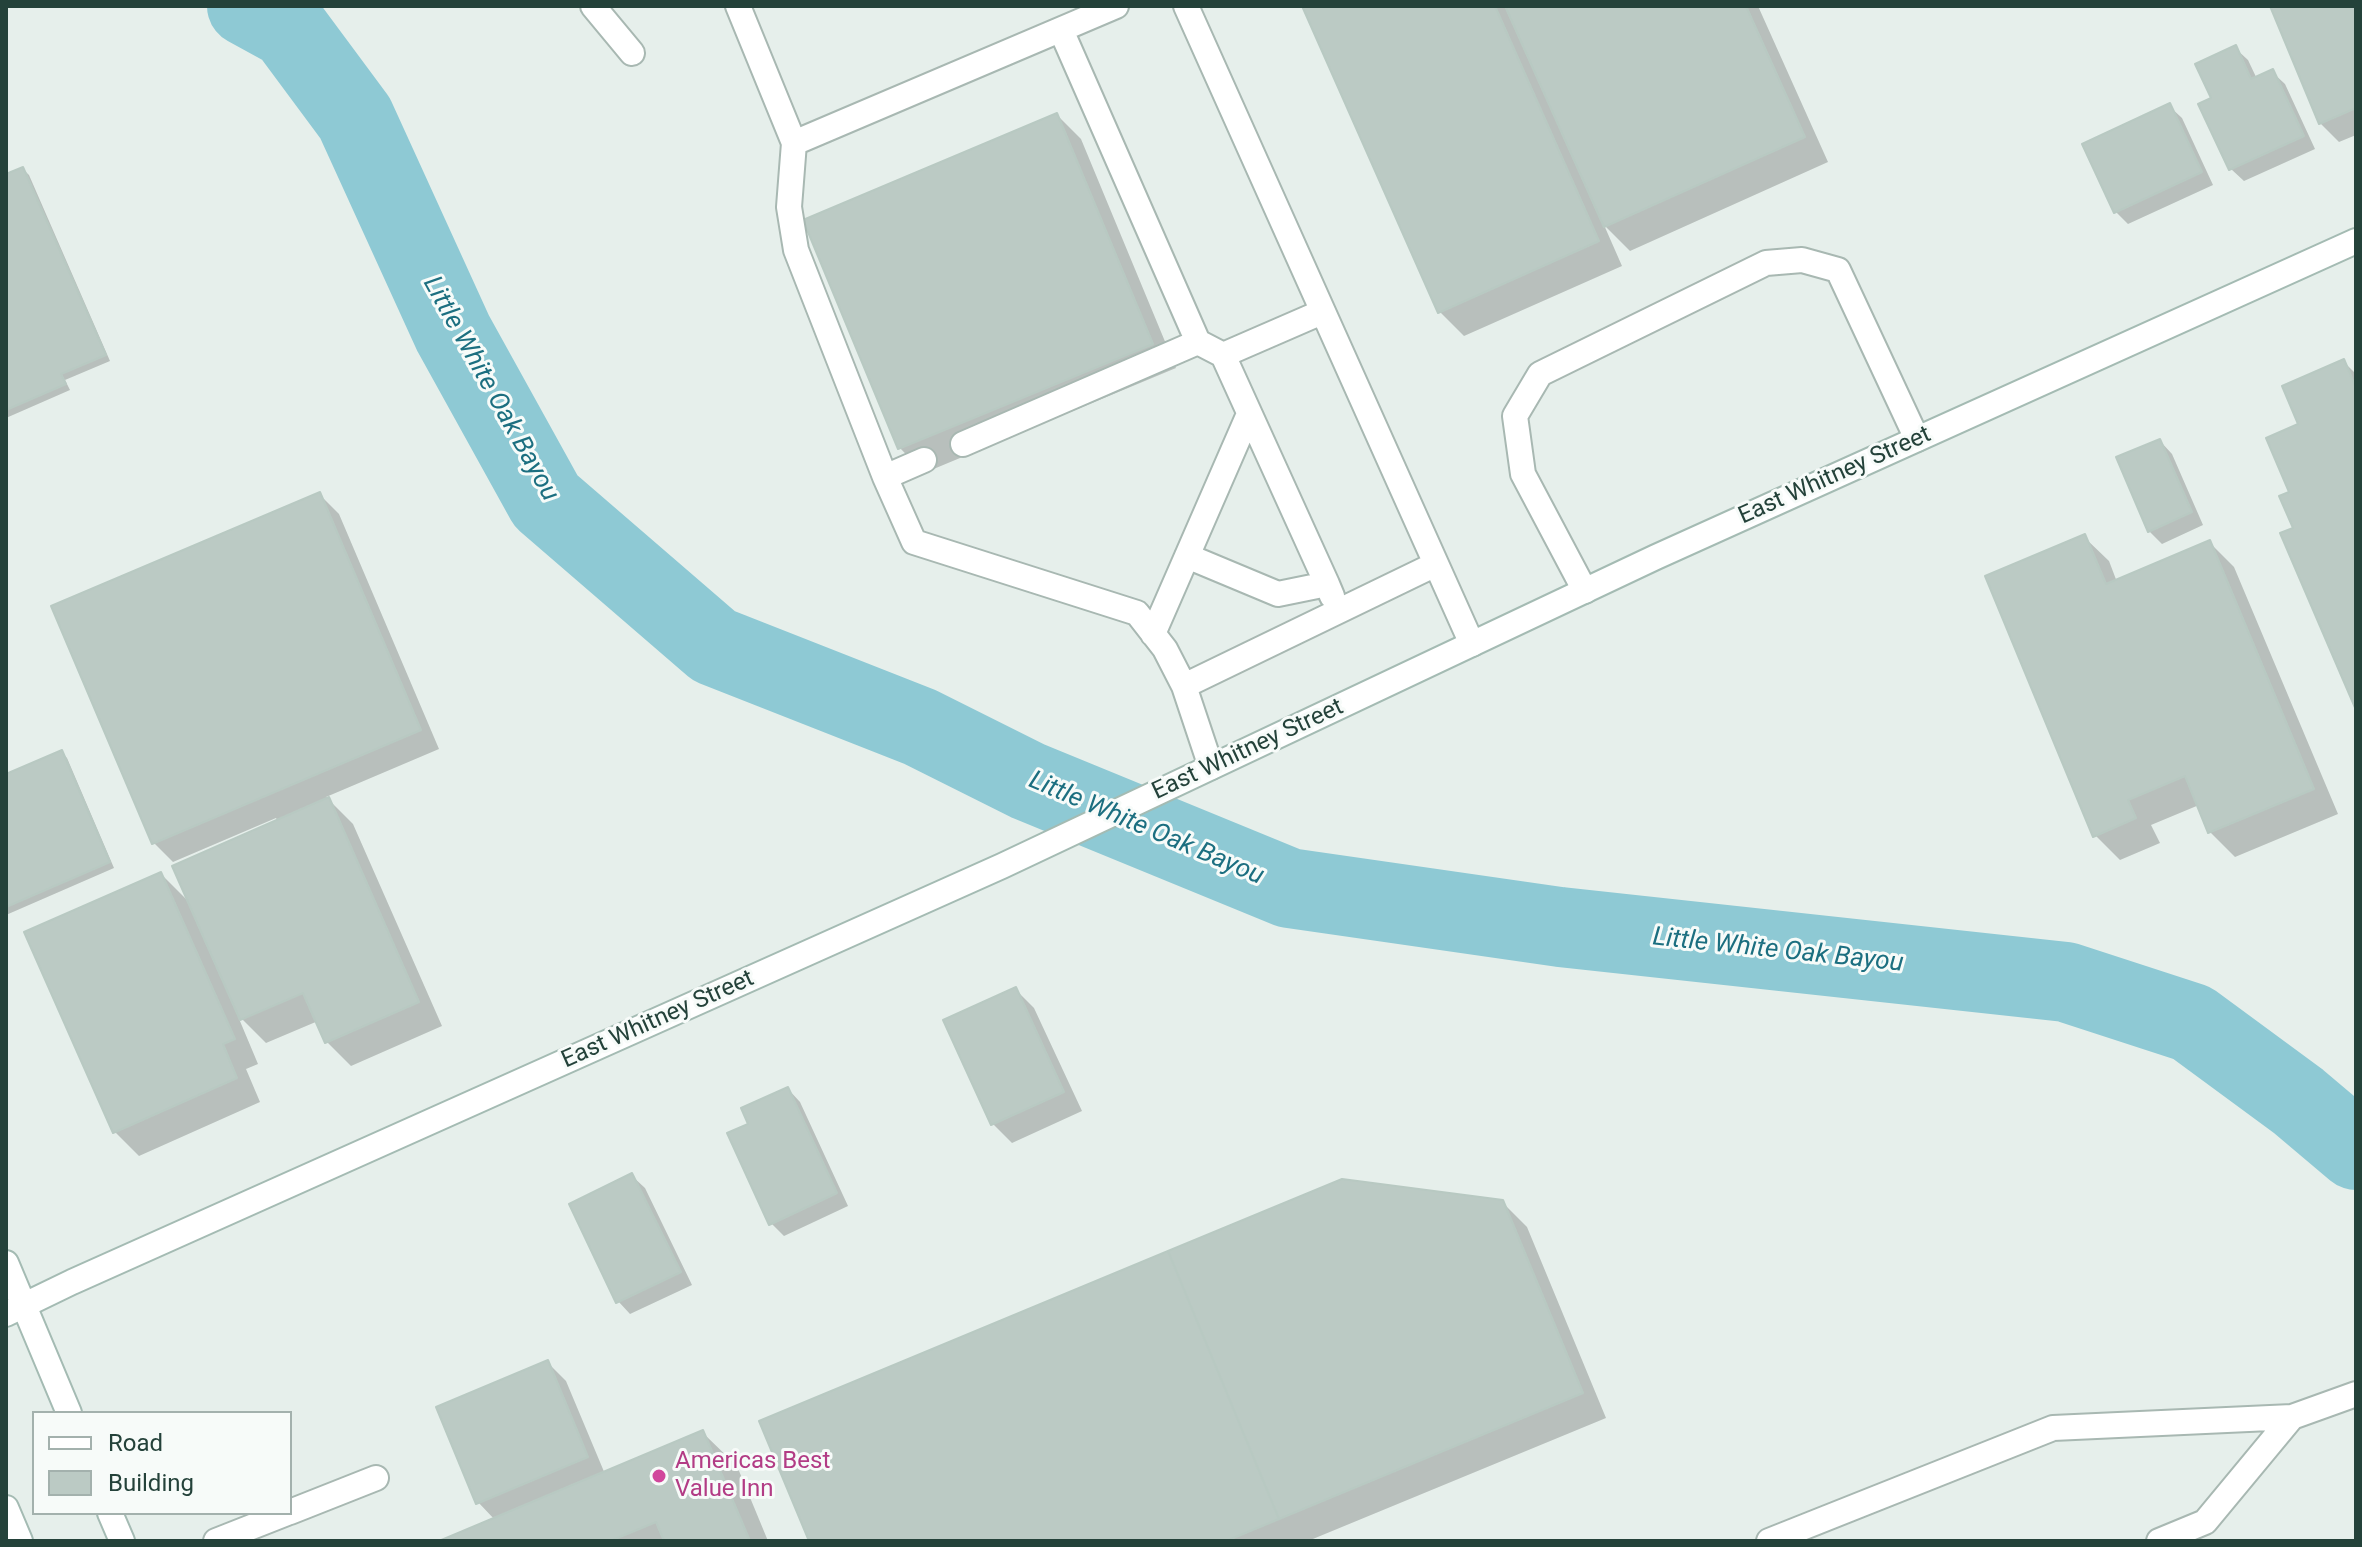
<!DOCTYPE html>
<html>
<head>
<meta charset="utf-8">
<style>
  body { margin:0 }
  #map { position:relative; width:2362px; height:1547px; overflow:hidden; background:#e6efeb; font-family:Roboto,sans-serif }
  canvas { display:block }
  .frame { position:absolute; inset:0; border:8px solid #24423a; pointer-events:none }
  .legend { position:absolute; left:32px; top:1411px; width:260px; height:104px; box-sizing:border-box; background:#f7fbf9; border:2px solid #a3b1ad; margin:0; padding:10px 14px; list-style:none; font-size:24px; color:#24423a }
  .legend li { display:flex; align-items:center; gap:16px; height:40px }
  .legend b { width:40px; border:2px solid #a3b1ad }
</style>
</head>
<body>
<div id="map">
<canvas width="2362" height="1547"></canvas>
<div class="frame"></div>
<ul class="legend">
<li><b style="height:10px;background:#fff"></b>Road</li>
<li><b style="height:22px;background:#bbcac4"></b>Building</li>
</ul>
</div>
<script>
const c = document.querySelector('canvas').getContext('2d');
c.lineJoin = 'round';
function fill(path, color) { c.fillStyle = color; c.fill(path, 'evenodd'); }
const toPath = rows => new Path2D(rows.map(r => 'M' + r).join(''));
function strokePath(path, color, width, dash) { c.strokeStyle = color; c.lineWidth = width; c.lineCap = dash ? 'butt' : 'round'; c.setLineDash(dash || []); c.stroke(path); }
function write(font, color, halo, rows, align = 'center') {
  c.font = font + ' Roboto,sans-serif'; c.lineWidth = 6; c.setLineDash([]); c.textBaseline = 'middle'; c.strokeStyle = halo; c.fillStyle = color; for (const [text, x, y, turn = 0] of rows) {
    c.save(); c.translate(x, y); c.rotate((+turn || 0) * Math.PI / 180); c.textAlign = isNaN(turn) ? turn : align; if (halo) c.strokeText(text, 0, 0); c.fillText(text, 0, 0); c.restore();
  }
}
fill(toPath([
  [1305,6,1758,6,1828,162,1630,251,1604,225,1622,266,1464,336,1440,312],
  [2276,6,2356,6,2356,135,2339,142,2320,123],
  [2235,48,2248,60,2257,79,2272,72,2285,84,2315,149,2244,181,2231,169,2213,99],
  [2169,106,2182,118,2213,185,2128,224,2115,211],
  [1057,115,1081,139,1176,368,924,473,900,448],
  [23,169,29,175,110,361,65,380,70,390,6,418,6,176],
  [2343,361,2356,374,2356,705,2296,529,2292,493,2301,425],
  [2160,441,2172,454,2203,525,2162,544,2149,531],
  [320,495,339,514,439,749,326,797,353,824,442,1026,351,1066,327,1042,318,1021,266,1043,237,1014,258,1064,246,1069,260,1102,139,1156,114,1131,161,874,191,904,278,822,276,818,173,862,154,843,54,607],
  [2084,537,2109,561,2117,582,2210,543,2234,567,2338,814,2235,857,2210,832,2199,805,2151,825,2160,843,2120,860,2095,835],
  [61,752,67,758,114,868,6,915,6,776],
  [1015,989,1034,1008,1082,1111,1012,1143,993,1124],
  [788,1089,800,1102,848,1206,784,1236,771,1223,751,1125],
  [632,1176,645,1188,692,1285,630,1314,618,1301],
  [1502,1202,1527,1227,1606,1418,1308,1541,811,1541],
  [547,1362,566,1381,605,1474,703,1433,737,1466,768,1541,444,1541,495,1520,478,1502]
]), '#0003');
strokePath(toPath([
  [247,6,289,29,355,118,453,333,546,501,714,646,920,727,1028,781,1289,888,1560,927,2066,982,2192,1023,2298,1101,2356,1150]
]), '#8ec9d4', 80);
const building = toPath([
  [1302,6,1495,6,1599,241,1438,313,1302,6],
  [1505,6,1746,6,1805,137,1604,227,1505,6],
  [2270,6,2356,6,2356,108,2319,124,2270,6],
  [2236,45,2251,79,2273,69,2304,136,2229,170,2198,104,2211,98,2195,64,2236,45],
  [2170,103,2202,172,2114,213,2082,144,2170,103],
  [1057,113,1153,344,898,449,803,220,1057,113],
  [23,167,106,355,61,374,66,384,6,410,6,174,23,167],
  [2344,359,2356,388,2356,710,2280,533,2293,528,2279,496,2289,492,2266,438,2298,424,2282,386,2344,359],
  [2160,439,2192,512,2148,532,2116,457,2160,439],
  [320,492,421,730,152,844,51,606,320,492],
  [2085,534,2106,584,2210,540,2314,789,2208,833,2185,776,2128,800,2136,818,2093,837,1985,576,2085,534],
  [62,750,110,862,6,907,6,774,62,750],
  [329,797,419,1002,325,1043,303,993,240,1020,172,866,329,797],
  [161,872,235,1039,223,1044,237,1078,113,1133,24,932,161,872],
  [1016,987,1064,1092,991,1125,943,1020,1016,987],
  [788,1087,837,1193,769,1225,727,1133,748,1124,741,1108,788,1087],
  [632,1173,681,1272,616,1303,569,1204,632,1173],
  [1342,1179,1503,1200,1583,1393,1279,1519,1168,1251,1342,1179],
  [1168,1251,1279,1519,1226,1541,809,1541,759,1421,1168,1251],
  [548,1360,588,1457,476,1504,436,1407,548,1360],
  [703,1430,750,1541,664,1541,656,1522,610,1541,439,1541,703,1430]
]);
fill(building, '#bbcac4');
strokePath(building, '#b8c9c2', 2);
const lane = toPath([
  [593,6,632,53],
  [738,6,794,143,789,207,796,250,885,477,914,542,1137,613,1165,649,1184,686,1211,767],
  [1186,6,1472,644],
  [1061,30,1198,342,1223,355,1327,584],
  [794,143,1116,6],
  [1223,355,1322,312],
  [963,444,1198,342],
  [885,477,924,460],
  [1187,556,1278,594,1327,584,1332,596],
  [1585,591,1523,474,1515,416,1540,374,1766,263,1802,260,1838,270,1917,439],
  [1153,634,1249,414],
  [1184,686,1436,564],
  [290,1512,376,1478],
  [216,1541,287,1513],
  [1769,1541,2053,1428,2292,1417,2356,1394],
  [2159,1541,2205,1522,2292,1417]
]);
const secondary = toPath([
  [6,1263,69,1413],
  [6,1314,72,1282,1002,866,1656,557,2356,241],
  [6,1508,20,1541],
  [110,1513,122,1541]
]);
strokePath(lane, '#a8b8b2', 28);
strokePath(secondary, '#a4bbb3', 28);
strokePath(lane, '#fff', 24);
strokePath(secondary, '#fff', 24);
for (const [x, y, r, color] of [
  [659,1476,8,"#d1479c"]
]) { const dot = new Path2D(); dot.arc(x, y, r, 0, 2 * Math.PI); c.fillStyle = color; c.fill(dot); strokePath(dot, '#f7fbf9', 3); }
write('24px', '#24423a', '#f7fbf9', [
  ["East Whitney Street",1835,476,-24],
  ["East Whitney Street",1248,750,-25],
  ["East Whitney Street",658,1020,-24]
]);
write('24px', '#b23c85', '#f7fbf9', [
  ["Americas Best",675,1462],
  ["Value Inn",675,1490]
], 'left');
write('italic 26px', '#1c6f80', '#f7fbf9', [
  ["Little White Oak Bayou",490,389,61],
  ["Little White Oak Bayou",1146,829,23],
  ["Little White Oak Bayou",1778,951,6]
]);
</script>
</body>
</html>
